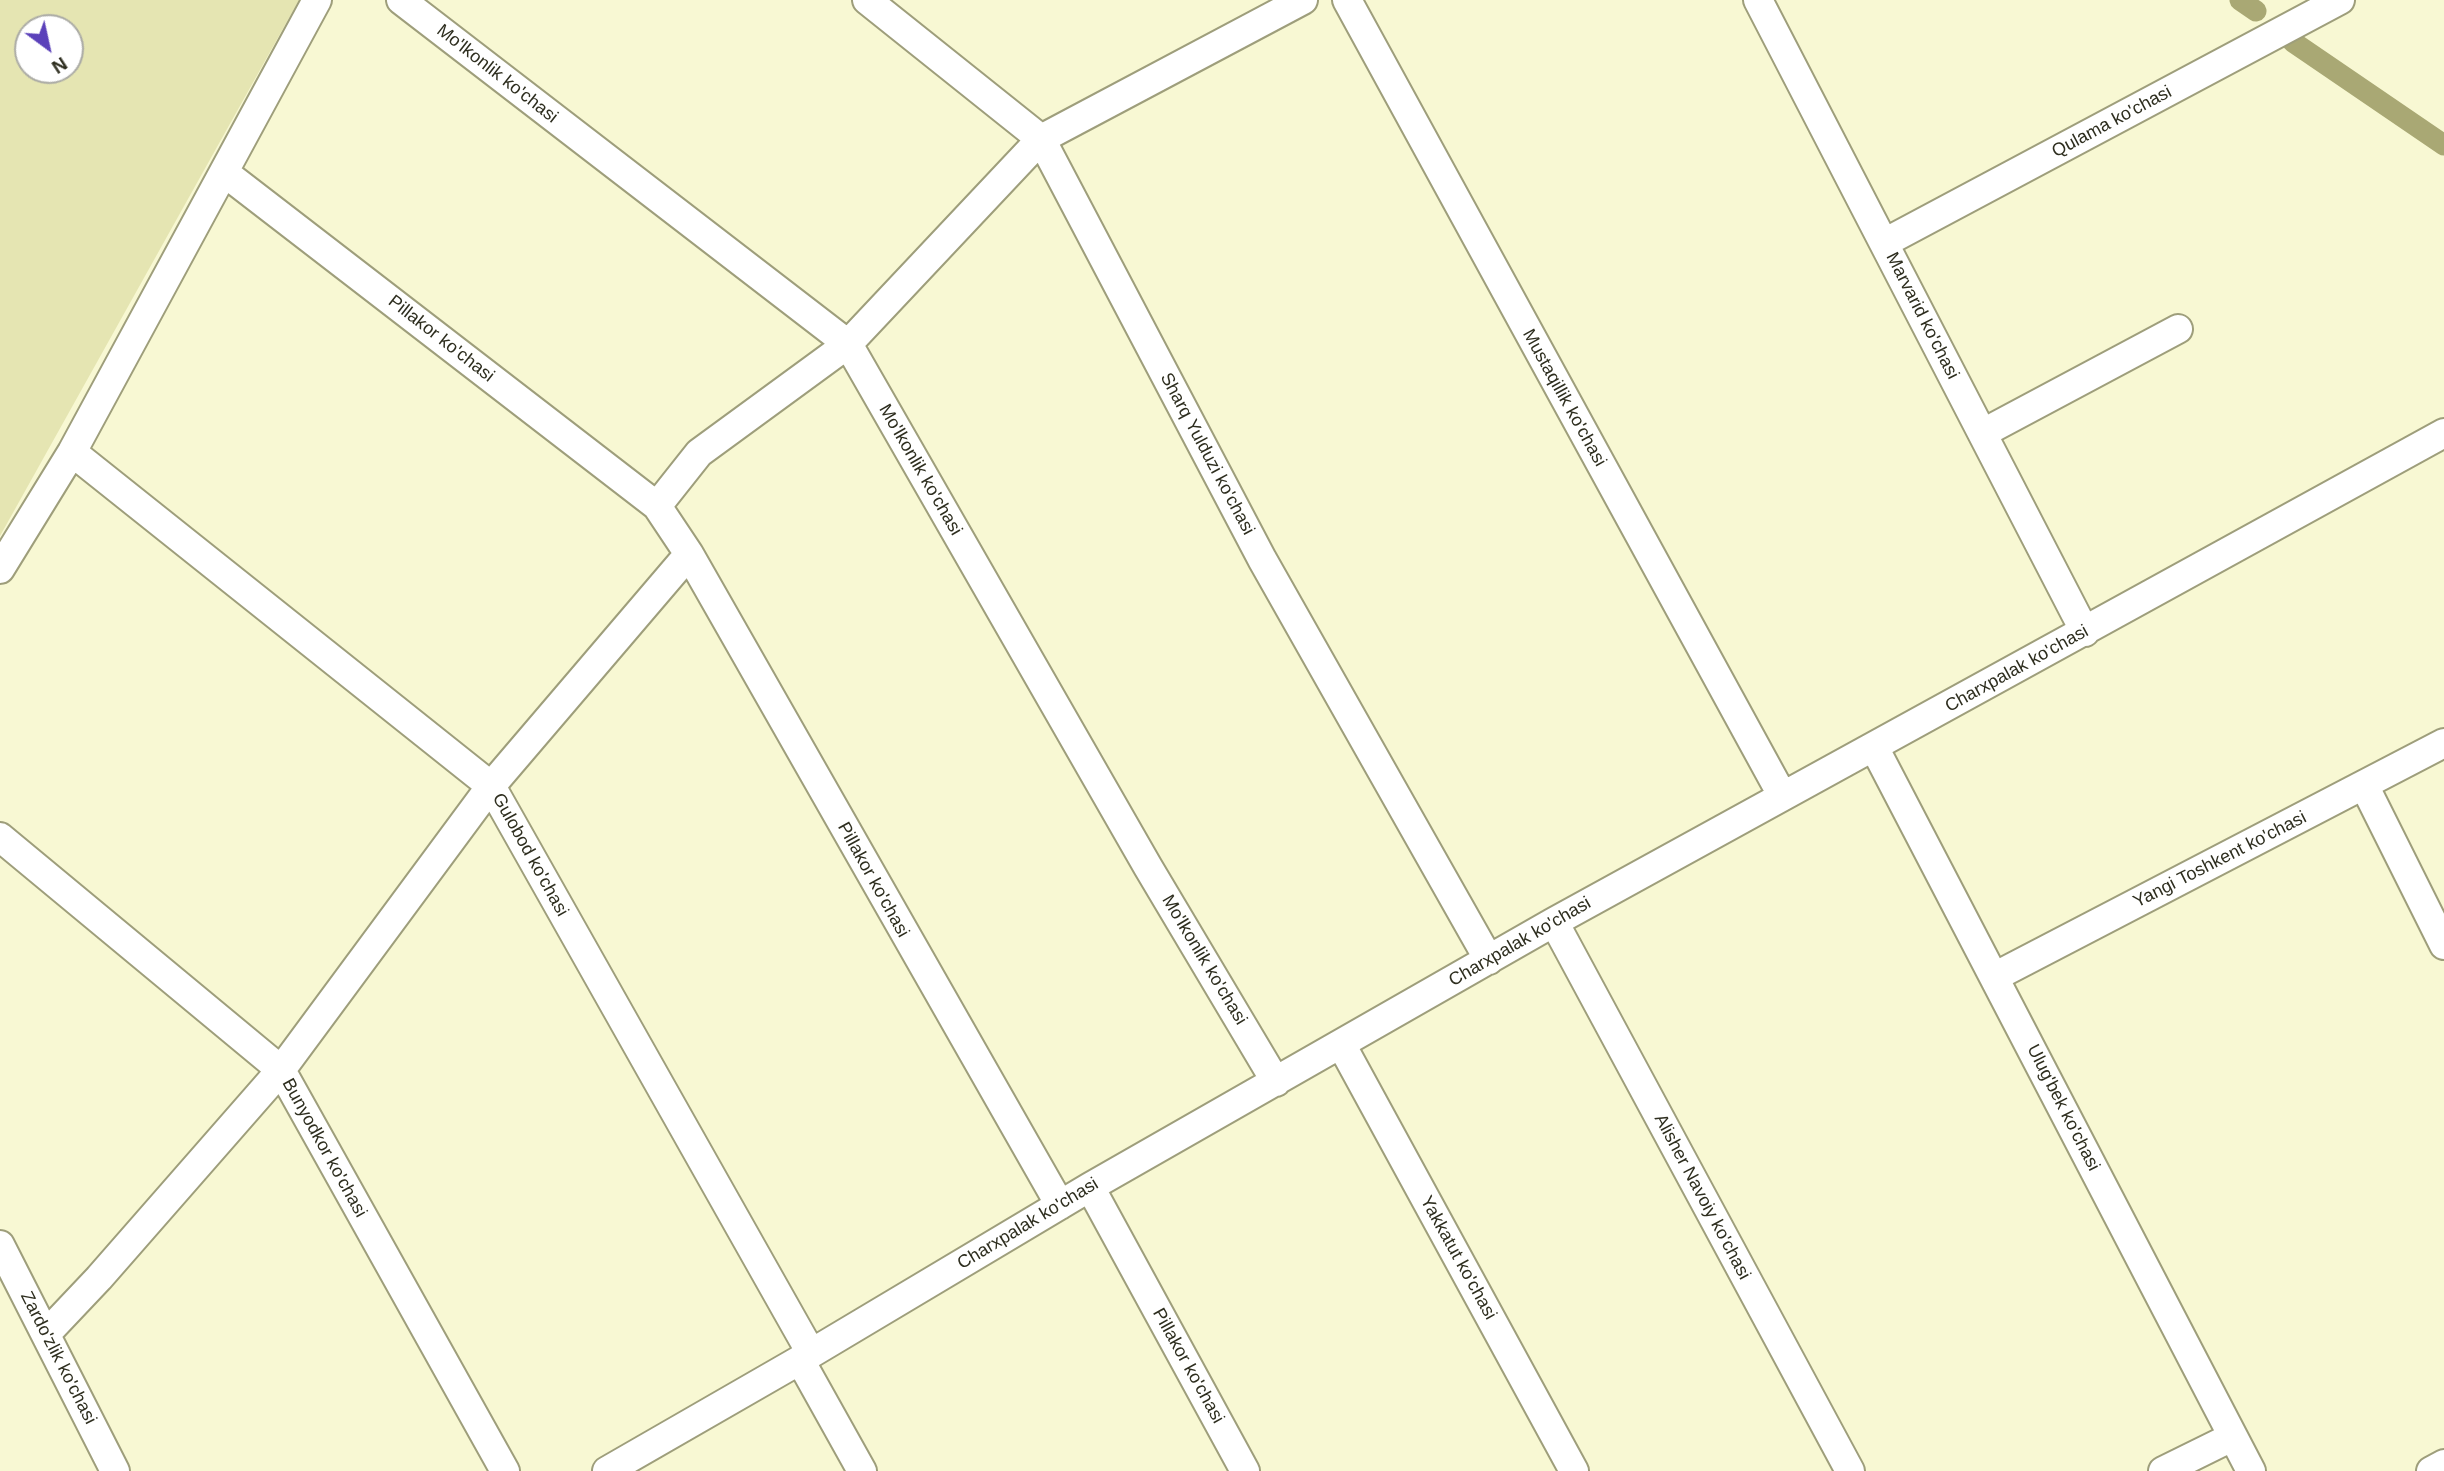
<!DOCTYPE html>
<html>
<head>
<meta charset="utf-8">
<style>
  body { margin:0 }
  #map { position:relative; width:2444px; height:1471px; overflow:hidden; background:#f8f8d3; font-family:Arial,sans-serif }
  canvas { display:block }
  .north { position:absolute; left:14px; top:14px; width:70px; height:70px; box-sizing:border-box; background:#fff; border:2px solid #ababa5; border-radius:50%; rotate:147deg; font-size:19px; font-weight:700; line-height:28px; text-align:center; color:#2e2e1f }
  .north::after { content:''; display:block; margin:auto; width:24px; height:32px; background:#5b41ba; clip-path:polygon(50% 0,100% 100%,50% 72%,0 100%) }
</style>
</head>
<body>
<div id="map">
<canvas width="2444" height="1471"></canvas>
<div class="north">N</div>
</div>
<script>
const c = document.querySelector('canvas').getContext('2d');
c.lineJoin = 'round';
function fill(path, color) { c.fillStyle = color; c.fill(path, 'evenodd'); }
const toPath = rows => new Path2D(rows.map(r => 'M' + r).join(''));
function strokePath(path, color, width, dash) { c.strokeStyle = color; c.lineWidth = width; c.lineCap = dash ? 'butt' : 'round'; c.setLineDash(dash || []); c.stroke(path); }
function write(font, color, halo, rows, align = 'center') {
  c.font = font + ' Arial,sans-serif'; c.lineWidth = 6; c.setLineDash([]); c.textBaseline = 'middle'; c.strokeStyle = halo; c.fillStyle = color; for (const [text, x, y, turn = 0] of rows) {
    c.save(); c.translate(x, y); c.rotate((+turn || 0) * Math.PI / 180); c.textAlign = isNaN(turn) ? turn : align; if (halo) c.strokeText(text, 0, 0); c.fillText(text, 0, 0); c.restore();
  }
}
fill(toPath([
  [0,0,299,0,0,536],
  [28,28,70,28,70,70,28,70]
]), '#e5e5b2');
strokePath(toPath([
  [2240,0,2256,11],
  [2293,42,2444,145]
]), '#a9a874', 21);
const minor = toPath([
  [401,0,848,344,1148,867,1276,1082],
  [867,0,1041,139,1262,559,1489,960],
  [1347,0,1782,795],
  [1758,0,2085,632],
  [225,173,657,506],
  [1884,243,2340,0],
  [1983,433,2178,329],
  [72,452,491,786,811,1353],
  [689,554,1060,1205],
  [0,569,72,452,317,0],
  [1874,747,2251,1471],
  [2364,785,2444,945],
  [0,837,281,1070,505,1471],
  [1554,922,1850,1471],
  [1996,976,2444,743],
  [1341,1044,1574,1471],
  [1090,1187,1245,1471],
  [0,1245,115,1471],
  [46,1334,99,1278,281,1070,491,786,689,554,657,506,699,453,848,344,1041,139,1303,0],
  [800,1360,862,1471],
  [607,1471,800,1360,1090,1187,1554,922,2444,433],
  [2163,1471,2232,1437],
  [2431,1471,2444,1464]
]);
strokePath(minor, '#9e9e7b', 32);
strokePath(minor, '#fff', 28);
write('18px', '#2e2e1f', '#fff', [
  ["Mo'lkonlik ko'chasi",497,74,38],
  ["Qulama ko'chasi",2112,122,-28],
  ["Marvarid ko'chasi",1922,316,63],
  ["Pillakor ko'chasi",441,339,38],
  ["Mustaqillik ko'chasi",1564,398,61],
  ["Sharq Yulduzi ko'chasi",1207,454,62],
  ["Mo'lkonlik ko'chasi",920,470,60],
  ["Charxpalak ko'chasi",2017,669,-29],
  ["Gulobod ko'chasi",530,855,61],
  ["Yangi Toshkent ko'chasi",2220,860,-27],
  ["Pillakor ko'chasi",873,880,61],
  ["Charxpalak ko'chasi",1520,942,-30],
  ["Mo'lkonlik ko'chasi",1204,960,59],
  ["Ulug'bek ko'chasi",2063,1108,63],
  ["Bunyodkor ko'chasi",324,1148,61],
  ["Alisher Navoiy ko'chasi",1702,1197,62],
  ["Charxpalak ko'chasi",1028,1224,-31],
  ["Yakkatut ko'chasi",1458,1258,61],
  ["Zardo'zlik ko'chasi",58,1358,63],
  ["Pillakor ko'chasi",1188,1366,61]
]);
</script>
</body>
</html>
